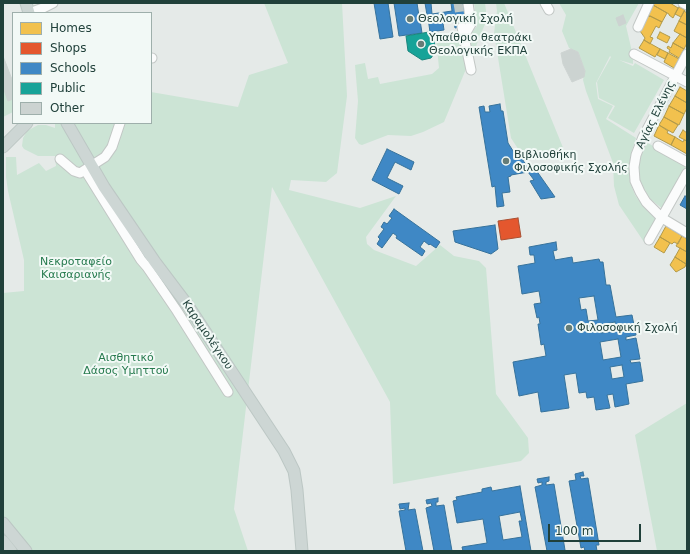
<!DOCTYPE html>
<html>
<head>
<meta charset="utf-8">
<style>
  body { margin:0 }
  #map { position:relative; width:690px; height:554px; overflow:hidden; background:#e5eae8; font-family:"DejaVu Sans",sans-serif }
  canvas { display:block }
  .frame { position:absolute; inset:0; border:4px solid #20403a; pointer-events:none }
  .legend { position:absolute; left:12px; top:12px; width:140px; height:112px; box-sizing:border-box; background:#f2f9f6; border:1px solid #9eafab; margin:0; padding:5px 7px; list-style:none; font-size:12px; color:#20403a }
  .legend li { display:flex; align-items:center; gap:8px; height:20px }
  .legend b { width:20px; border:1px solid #9eafab }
  .scale { position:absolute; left:548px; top:524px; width:93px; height:18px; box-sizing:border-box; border:2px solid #20403a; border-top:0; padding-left:5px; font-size:12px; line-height:14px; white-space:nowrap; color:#20403a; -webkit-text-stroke:3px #f2f9f6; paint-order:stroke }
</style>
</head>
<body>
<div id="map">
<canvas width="690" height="554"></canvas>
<div class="frame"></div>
<ul class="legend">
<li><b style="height:11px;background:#f2c14e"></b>Homes</li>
<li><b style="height:11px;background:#e4572e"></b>Shops</li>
<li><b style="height:11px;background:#3f88c5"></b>Schools</li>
<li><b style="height:11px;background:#17a398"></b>Public</li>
<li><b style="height:11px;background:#ccd3d1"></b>Other</li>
</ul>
<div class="scale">100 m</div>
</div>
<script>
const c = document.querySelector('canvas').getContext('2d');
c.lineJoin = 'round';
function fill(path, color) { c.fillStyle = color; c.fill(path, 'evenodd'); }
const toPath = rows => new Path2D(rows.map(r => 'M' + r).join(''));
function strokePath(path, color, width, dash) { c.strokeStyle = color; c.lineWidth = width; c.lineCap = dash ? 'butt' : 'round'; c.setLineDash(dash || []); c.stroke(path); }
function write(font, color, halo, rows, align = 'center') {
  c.font = font + ' "DejaVu Sans",sans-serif'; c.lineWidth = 4; c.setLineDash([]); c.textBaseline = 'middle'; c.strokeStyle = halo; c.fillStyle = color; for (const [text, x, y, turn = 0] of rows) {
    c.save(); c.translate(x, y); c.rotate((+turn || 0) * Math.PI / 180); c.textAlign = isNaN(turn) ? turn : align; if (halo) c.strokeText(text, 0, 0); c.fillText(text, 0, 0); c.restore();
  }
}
fill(toPath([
  [264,3,342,3,347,96,337,173,326,182,291,180,289,190,360,208,396,196,366,237,367,244,374,250,416,266,440,245,454,256,479,261,486,268,496,394,528,438,529,453,521,461,393,484,390,402,272,187,234,509,248,551,3,551,3,293,24,291,24,260,8,191,6,177,6,157,16,157,17,175,39,163,46,171,56,166,55,156,38,156,24,149,22,146,23,138,27,131,38,125,46,125,55,128,55,123,151,123,151,92,238,107,249,75,288,63],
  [474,3,485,3,487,19,472,56,468,37,477,26],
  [496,3,504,3,564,150,528,156,522,155,511,138,494,33,497,11],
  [559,3,639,3,626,26,633,56,633,64,619,60,633,66,635,63,664,80,634,133,608,118,615,106,599,98,597,82,611,57,610,56,596,83,598,99,613,106,606,119,636,138,631,154,629,167,630,182,635,195,643,206,658,219,644,242,619,205,614,186,613,163,586,91,583,80,585,71,578,52,569,48,562,31,566,15],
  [459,33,466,69,444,122,423,132,411,136,388,135,362,145,359,144,355,138,358,101,355,65,365,63,368,79,378,77,380,84,432,74,439,68,436,38],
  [3,56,13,82,13,112,3,117],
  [646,142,687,165,663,209,650,199,639,179,638,167,640,155],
  [687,403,687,551,657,551,635,435]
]), '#cce4d5');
const homes = toPath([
  [655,3,670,3,678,8,673,18,669,15,669,14,653,5,655,3],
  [653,5,667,13,662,22,648,15,653,5],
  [679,7,685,10,681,17,675,14,679,7],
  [684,11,687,13,687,25,679,21,684,11],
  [648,16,649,17,650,16,662,22,659,28,656,26,650,37,653,38,650,44,644,40,645,38,640,31,648,16],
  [679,21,687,25,687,38,674,31,679,21],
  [660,32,670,37,667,43,657,38,660,32],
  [680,34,687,38,687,43,684,49,673,43,680,34],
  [644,40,660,49,655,57,639,48,644,40],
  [673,43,684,49,679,58,669,52,670,50,667,48,668,46,671,48,673,43],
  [660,49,668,53,665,59,657,55,660,49],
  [668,53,679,59,674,68,664,62,668,53],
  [680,87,687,91,687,103,675,96,680,87],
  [675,96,687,103,687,108,684,114,669,106,675,96],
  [669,106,684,114,679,125,664,117,669,106],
  [664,117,678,125,673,133,659,125,664,117],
  [659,125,668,131,667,133,675,137,671,145,654,136,659,125],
  [683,130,687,133,687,141,679,137,683,130],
  [675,137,683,142,684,140,687,141,687,154,671,145,675,137],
  [666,226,682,236,678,244,674,242,672,244,660,237,666,226],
  [682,236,687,239,687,252,676,246,682,236],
  [660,237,670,243,664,253,654,247,660,237],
  [680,248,687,252,686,264,675,257,680,248],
  [675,257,686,264,685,267,676,272,670,265,675,257]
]);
fill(homes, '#f2c14e');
strokePath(homes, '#b39a48', 1);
const shops = toPath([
  [518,218,521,237,501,240,498,221,518,218]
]);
fill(shops, '#e4572e');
strokePath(shops, '#a95032', 1);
const schools = toPath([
  [374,3,388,3,393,37,380,39,374,3],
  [394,3,417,3,419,16,427,15,425,3,431,3,432,14,452,11,451,3,465,3,469,25,455,28,453,15,442,16,444,30,430,32,428,18,420,20,422,33,399,36,394,3],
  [500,104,501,111,503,111,508,143,515,154,518,153,529,169,527,170,528,172,511,175,511,176,508,177,510,192,502,193,504,206,497,207,495,186,492,187,479,107,484,106,485,112,490,112,489,106,500,104],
  [387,149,414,162,411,170,395,162,387,178,403,186,399,194,372,180,387,149],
  [536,170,555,197,541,199,530,181,534,180,528,172,536,170],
  [685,196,687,197,687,209,680,205,685,196],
  [394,209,440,242,436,248,430,244,429,245,424,241,420,247,425,251,422,256,396,238,397,236,393,233,382,248,377,244,380,239,378,237,384,229,381,227,384,222,387,224,392,218,389,216,394,209],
  [495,225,498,249,491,254,455,242,453,231,495,225],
  [556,242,557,250,553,251,555,260,572,257,573,263,599,259,600,262,603,262,606,285,610,285,616,317,632,315,636,335,626,337,626,340,636,338,640,359,630,360,631,363,640,362,643,381,626,384,629,404,615,407,613,394,607,395,610,408,596,410,594,397,587,398,586,392,579,393,576,373,564,375,569,408,541,412,538,392,519,396,513,362,546,356,544,344,541,345,538,324,540,324,539,317,537,318,534,304,541,303,539,291,522,294,518,266,535,263,534,255,530,255,529,247,556,242],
  [594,296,598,320,588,321,586,309,581,310,579,298,594,296],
  [615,322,617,331,601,333,599,325,615,322],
  [618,339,621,357,603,360,600,342,618,339],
  [622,365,624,377,612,379,610,367,622,365],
  [583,472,584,476,580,476,581,479,588,478,599,545,596,545,597,551,585,551,584,547,581,548,569,481,576,480,575,474,583,472],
  [549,477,549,481,546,482,546,485,554,484,565,550,562,551,547,551,535,487,542,485,542,482,538,483,537,479,549,477],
  [520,486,531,551,463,551,462,547,487,543,483,519,457,523,453,501,457,500,456,497,482,492,482,489,491,487,492,491,520,486],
  [520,512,522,521,519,521,522,537,503,540,499,516,520,512],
  [438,498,438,502,436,502,436,506,444,505,452,551,434,551,426,508,432,506,431,503,427,504,426,500,438,498],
  [409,503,408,510,415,509,423,551,406,551,399,511,405,510,405,508,400,509,399,504,409,503]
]);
fill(schools, '#3f88c5');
strokePath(schools, '#36729b', 1);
const public = toPath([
  [429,32,430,34,433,34,436,52,433,52,433,55,431,58,422,60,408,51,406,36,429,32]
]);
fill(public, '#17a398');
strokePath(public, '#1a857c', 1);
const building = toPath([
  [623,15,626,23,619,26,616,18,623,15],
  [571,49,578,52,585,71,584,77,572,82,563,64,561,53,571,49],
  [3,56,13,82,13,99,8,101,3,87,3,56]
]);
fill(building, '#ccd3d1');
strokePath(building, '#cdd3d1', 1);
strokePath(toPath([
  [458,3,462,27]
]), '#bec8c5', 9, [9, 4.5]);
const minor = toPath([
  [545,3,549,10],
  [683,3,687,5],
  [29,13,43,8,53,3],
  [462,27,471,70],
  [638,27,649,3],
  [464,36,471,24,468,3],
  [634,54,687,82],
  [687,54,643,137,636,155,634,167,635,181,640,192,646,202,662,218,687,233],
  [151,58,152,58],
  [658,146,687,162],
  [60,159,74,171,80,173,105,157,112,147,120,123],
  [85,170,141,260,147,267,151,265],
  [649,240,687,173],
  [147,267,177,311,228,392]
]);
const major = toPath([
  [26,3,29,13],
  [67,123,104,187,155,262,189,307,284,451,294,471,297,490,302,551],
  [3,147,27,123],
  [3,523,26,551],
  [3,541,11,551]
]);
strokePath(minor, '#c2c7c5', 11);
strokePath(major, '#bcc7c4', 13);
strokePath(minor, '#fbfcfc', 9);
strokePath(major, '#cdd6d4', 11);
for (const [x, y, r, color] of [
  [410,19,4,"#657c77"],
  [421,44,4,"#657c77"],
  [506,161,4,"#657c77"],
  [569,328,4,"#657c77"]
]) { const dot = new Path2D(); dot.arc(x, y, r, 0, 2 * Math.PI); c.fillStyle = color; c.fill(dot); strokePath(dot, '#f2f9f6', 1.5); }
write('11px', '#20403a', '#f2f9f6', [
  ["Θεολογική Σχολή",418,19],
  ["Υπαίθριο θεατράκι",429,38],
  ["Θεολογικής ΕΚΠΑ",429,51],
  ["Βιβλιοθήκη",514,155],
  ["Φιλοσοφικής Σχολής",514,168],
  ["Φιλοσοφική Σχολή",577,328]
], 'left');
write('11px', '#20403a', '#f2f9f6', [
  ["Αγίας Ελένης",656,115,-64],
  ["Καραμολέγκου",207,335,56]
]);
write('11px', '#267a4e', '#f2f9f6', [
  ["Νεκροταφείο",76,262],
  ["Καισαριανής",76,275],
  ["Αισθητικό",126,358],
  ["Δάσος Υμηττού",126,371]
]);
</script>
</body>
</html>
